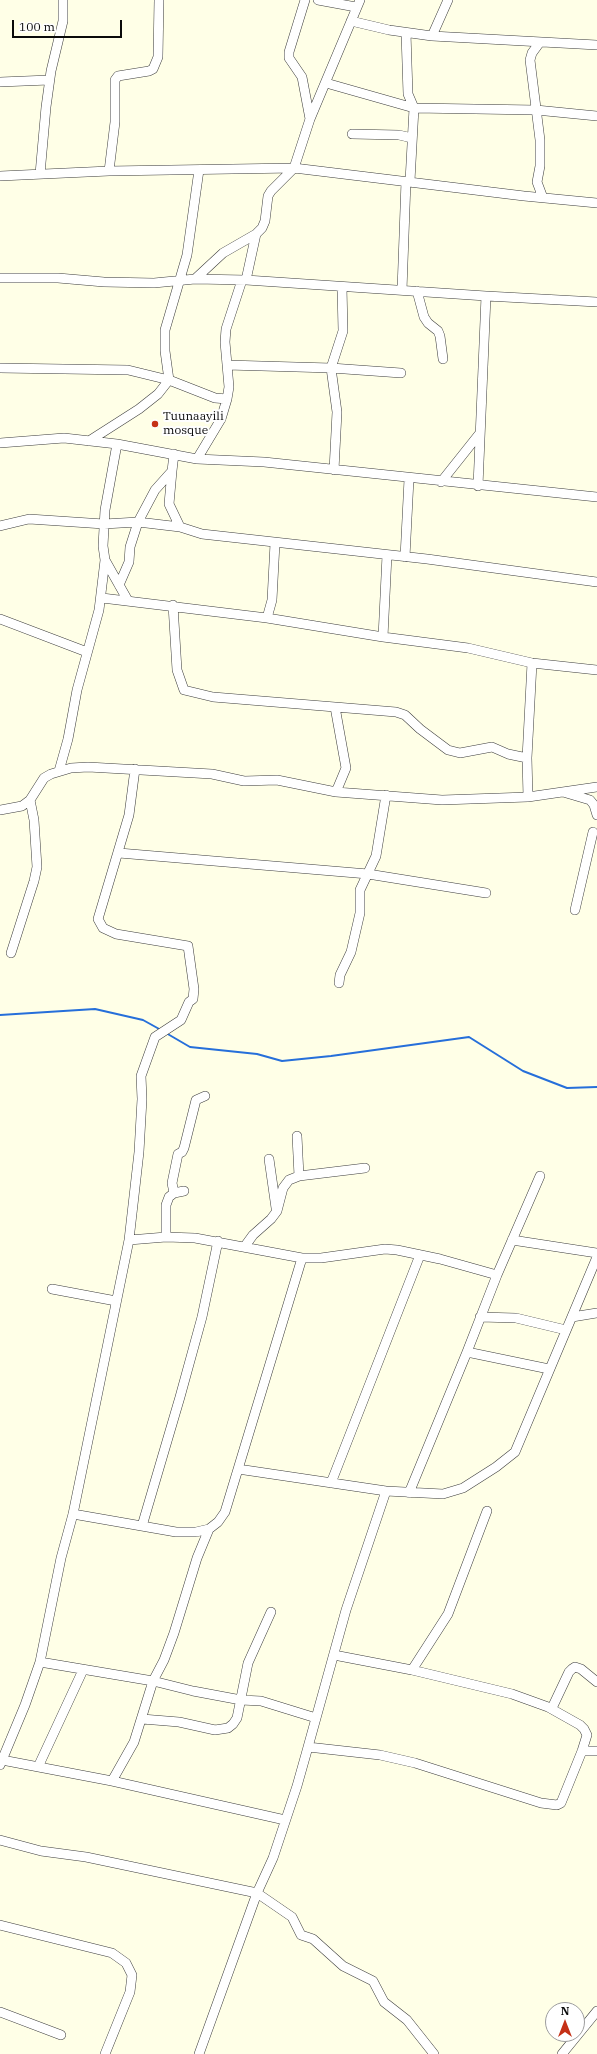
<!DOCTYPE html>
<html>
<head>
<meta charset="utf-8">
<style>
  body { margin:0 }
  #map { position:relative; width:597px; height:2054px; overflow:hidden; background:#ffffe7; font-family:"IBM Plex Serif",serif }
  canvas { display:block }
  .north { position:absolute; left:545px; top:2002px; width:40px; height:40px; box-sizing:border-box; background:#fff; border:1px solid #9d9d9d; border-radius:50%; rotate:0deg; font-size:11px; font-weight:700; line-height:16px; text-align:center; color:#0a0a0a }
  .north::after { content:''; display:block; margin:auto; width:14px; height:18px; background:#c53016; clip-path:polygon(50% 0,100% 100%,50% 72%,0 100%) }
  .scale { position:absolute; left:12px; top:20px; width:110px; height:18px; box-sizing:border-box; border:2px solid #0a0a0a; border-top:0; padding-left:5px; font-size:12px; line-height:14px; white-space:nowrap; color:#0a0a0a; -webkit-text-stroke:3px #fff; paint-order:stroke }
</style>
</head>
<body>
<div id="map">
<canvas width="597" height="2054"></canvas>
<div class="north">N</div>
<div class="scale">100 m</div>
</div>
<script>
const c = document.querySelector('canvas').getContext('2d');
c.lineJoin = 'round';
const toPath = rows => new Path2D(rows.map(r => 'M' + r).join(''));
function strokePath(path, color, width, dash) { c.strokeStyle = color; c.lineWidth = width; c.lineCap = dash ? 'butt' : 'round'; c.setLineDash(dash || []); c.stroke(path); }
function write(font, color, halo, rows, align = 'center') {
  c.font = font + ' "IBM Plex Serif",serif'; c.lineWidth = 4; c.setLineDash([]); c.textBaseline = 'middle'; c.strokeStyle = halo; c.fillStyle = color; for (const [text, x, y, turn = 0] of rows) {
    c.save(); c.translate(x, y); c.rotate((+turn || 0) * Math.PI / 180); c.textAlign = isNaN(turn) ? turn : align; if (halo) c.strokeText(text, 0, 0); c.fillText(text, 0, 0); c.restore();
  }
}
strokePath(toPath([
  [0,1015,95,1009,143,1020,161,1030],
  [166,1033,190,1047,257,1054,282,1061,331,1056,469,1037,523,1071,567,1088,597,1087]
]), '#266fda', 2);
const minor = toPath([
  [305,0,289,52,289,58,302,77,310,119],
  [318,0,356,7],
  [351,21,389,30,432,36,597,45],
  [406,33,408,94,414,108,410,181],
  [432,36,448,0],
  [540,42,532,53,530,60,540,140,540,166,537,182,543,198],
  [0,82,49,80],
  [326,83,414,108,536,110,597,116],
  [352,134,399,135,412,138],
  [109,171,115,122,115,80,118,76,149,71,153,69,158,57,159,0],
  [40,174,46,107,51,71,63,21,63,0],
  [0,176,109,171,294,168,524,196,597,203],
  [0,278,58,278,104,282,154,283,195,279,246,280,486,296,597,302],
  [195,279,223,253,256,234],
  [246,280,256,234,262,228,265,221,268,196,271,191,294,168,310,119,360,0],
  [402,290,406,181],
  [417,291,424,317,428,323,438,331,440,336,443,359],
  [227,365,331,368,401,373],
  [0,368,128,370,169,380,215,398,227,399],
  [89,441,139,409,158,394,169,380,165,351,165,330,187,255,199,170],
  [0,443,64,438,117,444,197,459,264,462,597,497],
  [117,444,105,510,103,546,105,560,127,599],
  [197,459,221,419,227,399,229,387,225,342,226,329,242,280],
  [334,470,337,412,331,368,343,331,342,287],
  [172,471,169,504,180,527],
  [441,482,480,433],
  [478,486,486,296],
  [0,526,29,519,104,524,138,522,180,527,202,534,427,559,597,582],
  [405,557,409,479],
  [119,585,129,562,130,547,138,522,155,490,172,471,174,454],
  [102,598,267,618,383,637,468,648,532,663,597,670],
  [173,605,177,670,184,690,213,697,396,712,405,715,420,729,448,750,460,753,492,747,508,754,527,758],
  [267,618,272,600,275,543],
  [0,619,87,652],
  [383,637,387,555],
  [335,707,346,768,336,792],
  [59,771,68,739,77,690,99,610,105,560],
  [563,792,590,800,594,805,597,815],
  [528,797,527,758,532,663],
  [0,810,22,806,30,800,44,778,51,774,71,768,88,767,212,774,244,781,277,780,336,792,442,800,528,797,597,787],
  [119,853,368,874,486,893],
  [575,910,593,832],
  [11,953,34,881,37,867,34,820,30,800],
  [339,983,340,975,351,952,360,913,360,890,376,856,386,795],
  [269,1159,276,1208],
  [299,1176,365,1168],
  [174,1193,172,1183,178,1154,182,1152,184,1148,196,1100,205,1096],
  [166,1237,166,1205,169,1197,174,1193,184,1191],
  [129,1240,139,1152,142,1099,141,1076,155,1037,181,1020,189,1002,193,999,194,989,188,946,116,934,103,928,98,919,129,815,135,769],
  [512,1240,597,1253],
  [245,1246,253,1235,271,1219,277,1211,283,1188,289,1180,299,1176,297,1136],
  [52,1289,116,1301],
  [480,1317,516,1318,566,1330],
  [572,1317,597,1313],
  [467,1352,549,1369],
  [238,1469,386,1491,443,1494,463,1488,496,1467,515,1452,597,1257],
  [331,1483,420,1255],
  [409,1493,467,1352,497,1275,540,1176],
  [73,1514,176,1532,196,1532,209,1529,218,1522,225,1512,302,1258],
  [142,1526,180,1397,202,1317,218,1241],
  [209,1529,197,1558,174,1633,164,1660,153,1681,193,1691,241,1700,261,1701,316,1718],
  [40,1662,153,1681,134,1742,112,1781],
  [412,1670,448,1614,487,1511],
  [552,1708,569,1672,572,1669,575,1667,581,1669,597,1682],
  [142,1719,179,1722,215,1730,228,1728,233,1724,237,1718,248,1663,271,1612],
  [308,1747,346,1610,386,1491],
  [582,1751,597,1751],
  [2,1760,112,1781,285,1820],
  [0,1765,25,1705,40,1662,61,1558,73,1514,129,1240,166,1237,195,1238,302,1258,321,1258,385,1249,397,1250,440,1259,497,1275],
  [38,1767,83,1670],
  [0,1840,41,1851,86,1857,257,1893,292,1917,301,1935,313,1939,343,1966,373,1981,384,2002,407,2020,434,2054],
  [0,1925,112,1953,126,1963,132,1975,130,1992,105,2054],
  [0,2012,61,2035],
  [199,2054,257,1893,273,1858,297,1786,308,1747,380,1755,415,1763,541,1803,557,1805,561,1803,582,1751,587,1735,584,1729,580,1725,548,1707,512,1694,412,1670,334,1655],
  [562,2054,597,2011]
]);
strokePath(minor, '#3d3d3d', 10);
strokePath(minor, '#fff', 9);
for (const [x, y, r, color] of [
  [155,424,4,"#c53016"]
]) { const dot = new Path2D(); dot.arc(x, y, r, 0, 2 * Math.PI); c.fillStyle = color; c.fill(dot); strokePath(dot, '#fff', 1.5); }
write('12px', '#0a0a0a', '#fff', [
  ["Tuunaayili",163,417],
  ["mosque",163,431]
], 'left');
</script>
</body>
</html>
